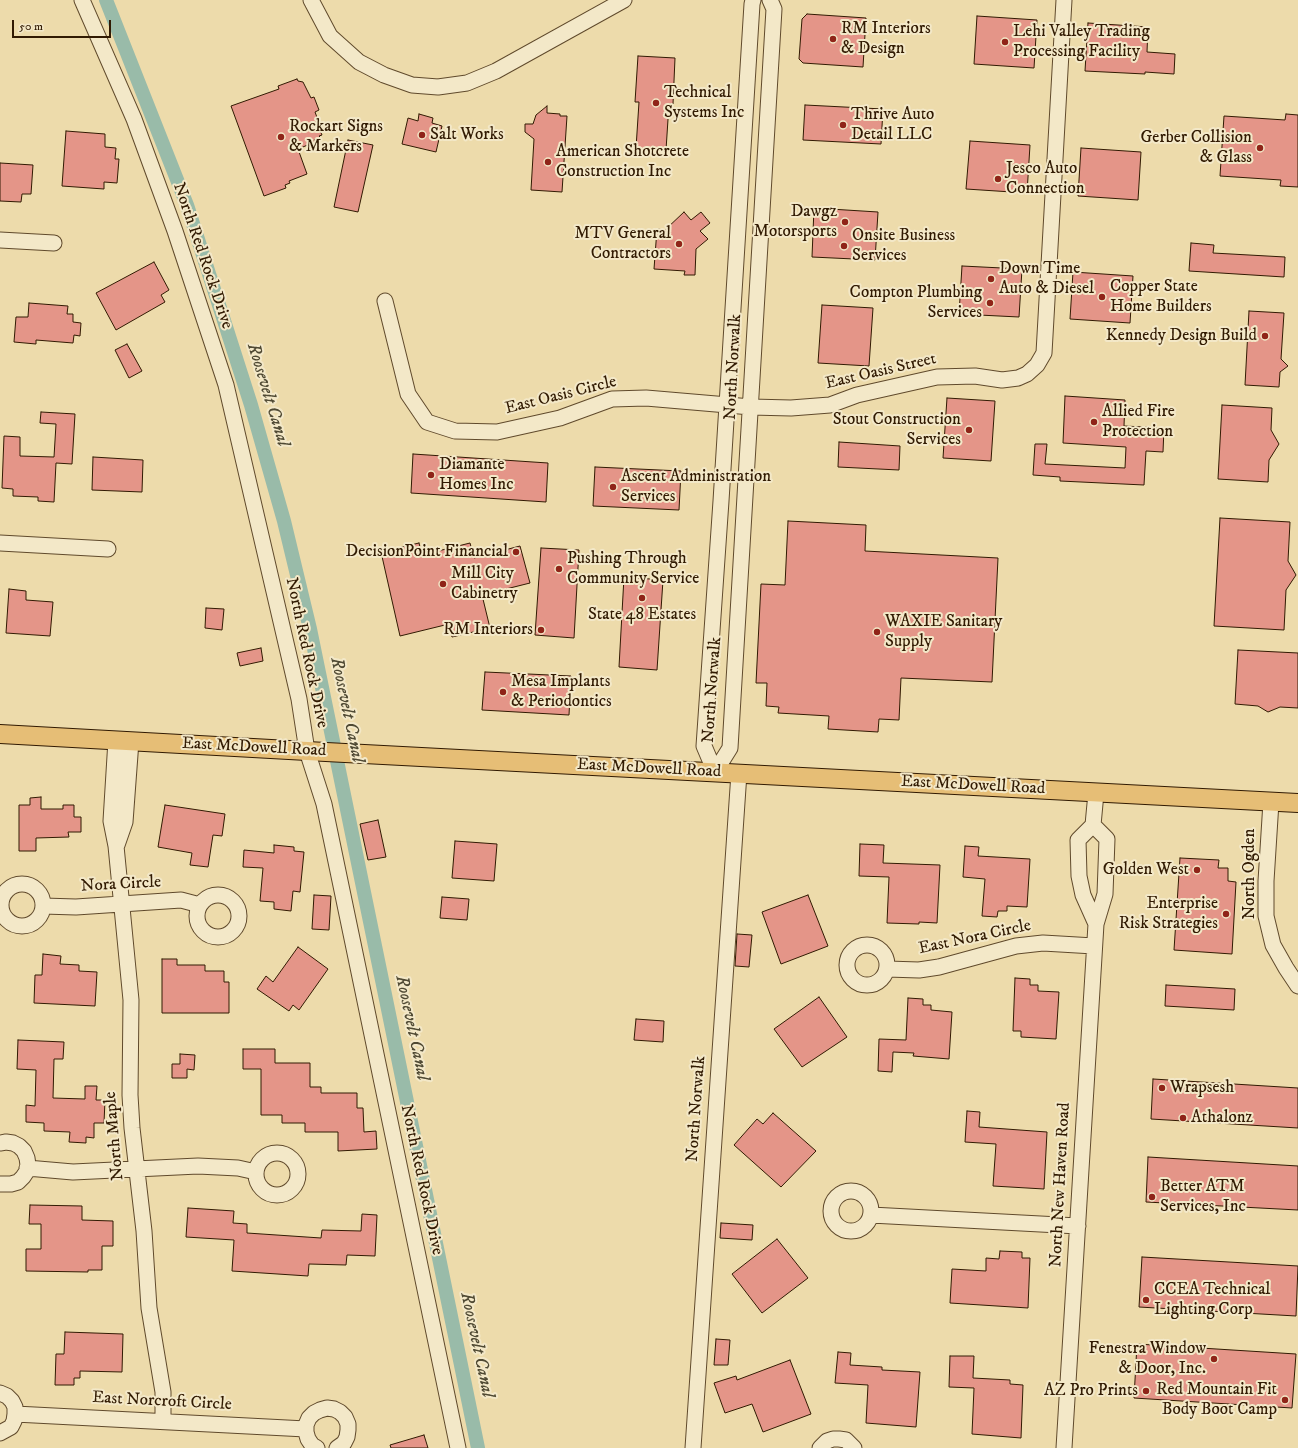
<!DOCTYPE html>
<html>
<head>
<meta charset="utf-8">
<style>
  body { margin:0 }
  #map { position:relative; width:1298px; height:1448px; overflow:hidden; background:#eddbab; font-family:"IM FELL DW Pica",serif }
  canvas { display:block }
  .scale { position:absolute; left:12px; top:20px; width:99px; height:18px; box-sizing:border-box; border:2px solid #311a02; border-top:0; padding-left:5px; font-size:12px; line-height:14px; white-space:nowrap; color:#311a02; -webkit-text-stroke:3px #f3e8c8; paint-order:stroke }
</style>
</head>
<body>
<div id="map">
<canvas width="1298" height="1448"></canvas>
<div class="scale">50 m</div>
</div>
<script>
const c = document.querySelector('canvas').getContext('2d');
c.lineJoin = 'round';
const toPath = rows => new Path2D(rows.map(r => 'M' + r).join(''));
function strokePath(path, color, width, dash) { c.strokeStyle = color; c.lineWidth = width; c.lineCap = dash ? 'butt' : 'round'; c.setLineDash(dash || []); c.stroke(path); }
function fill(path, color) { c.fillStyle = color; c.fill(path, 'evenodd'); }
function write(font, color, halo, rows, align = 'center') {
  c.font = font + ' "IM FELL DW Pica",serif'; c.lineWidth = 4; c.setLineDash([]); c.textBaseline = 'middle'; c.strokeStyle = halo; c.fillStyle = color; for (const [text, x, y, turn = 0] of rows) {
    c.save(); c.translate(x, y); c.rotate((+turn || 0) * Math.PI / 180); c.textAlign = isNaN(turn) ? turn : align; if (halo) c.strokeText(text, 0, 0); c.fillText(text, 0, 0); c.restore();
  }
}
strokePath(toPath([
  [106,0,187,205,251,405,284,521,310,629,478,1448]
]), '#99bba9', 14);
const building = toPath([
  [807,14,866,18,863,67,803,63,799,59,802,19,807,14],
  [977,16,1037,20,1034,68,974,64,977,16],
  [1088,23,1148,27,1147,52,1175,54,1174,74,1145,72,1145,74,1085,71,1088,23],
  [638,56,675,58,673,104,669,104,666,150,636,148,639,102,635,102,638,56],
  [297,79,298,81,303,82,311,98,314,97,319,110,315,112,318,120,317,120,318,126,322,135,319,136,320,137,314,140,315,142,298,149,307,174,289,181,290,183,285,185,286,188,264,196,231,106,279,89,278,86,297,79],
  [805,105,883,109,881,144,803,140,805,105],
  [547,106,547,113,560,114,560,116,567,116,562,192,531,190,534,139,525,132,525,124,533,124,536,115,547,106],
  [419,114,433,118,432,123,442,126,436,152,402,144,408,118,418,121,419,114],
  [1286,114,1298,115,1298,187,1280,186,1281,180,1220,176,1224,116,1285,120,1286,114],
  [66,131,105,134,105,147,116,148,115,159,119,159,117,183,104,182,104,189,62,186,66,131],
  [348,140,373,145,358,212,334,207,348,140],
  [970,141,1030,145,1027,193,966,189,970,141],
  [1081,148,1141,152,1138,200,1078,196,1081,148],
  [0,163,33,165,31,194,22,194,21,202,0,201,0,163],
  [814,208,878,212,875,260,812,257,814,208],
  [684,212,691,220,701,212,710,223,700,231,708,239,696,249,695,275,684,275,685,271,654,269,657,229,665,230,684,212],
  [1191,243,1214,245,1213,253,1285,257,1284,277,1189,271,1191,243],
  [154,262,169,290,161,295,165,302,116,330,96,293,154,262],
  [962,266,1022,269,1019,317,959,314,962,266],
  [1073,272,1133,276,1130,323,1070,319,1073,272],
  [29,303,68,306,67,314,73,314,73,322,81,323,80,336,74,335,73,343,36,340,36,344,14,342,16,317,28,317,29,303],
  [822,305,873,308,869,366,818,363,822,305],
  [1249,311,1284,313,1281,359,1288,366,1280,372,1279,387,1245,385,1249,311],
  [127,344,142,371,129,378,115,350,127,344],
  [1065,396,1125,400,1124,426,1164,428,1163,452,1146,451,1144,485,1060,481,1060,477,1033,475,1035,444,1047,444,1045,464,1125,468,1126,447,1063,443,1065,396],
  [947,398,995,401,991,461,943,458,947,398],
  [1222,405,1272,408,1271,430,1279,444,1269,460,1268,482,1218,479,1222,405],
  [41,412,75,414,72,464,56,463,54,502,38,501,38,497,13,496,13,489,2,488,4,436,20,437,20,456,54,457,56,424,40,423,41,412],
  [839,442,900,446,899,470,838,467,839,442],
  [413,454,548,463,546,502,411,493,413,454],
  [93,457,143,460,142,492,92,490,93,457],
  [595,467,681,471,679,510,593,506,595,467],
  [1220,518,1290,522,1288,561,1296,575,1286,590,1284,630,1214,626,1220,518],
  [788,521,866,525,865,551,998,558,992,682,901,678,899,720,879,719,878,732,828,729,829,716,778,713,779,707,766,706,767,683,756,683,761,584,785,585,788,521],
  [419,543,422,555,470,543,474,558,520,546,530,583,482,595,490,628,452,637,449,624,400,636,381,552,419,543],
  [541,548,579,550,574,638,535,635,541,548],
  [624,577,663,580,657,670,619,667,624,577],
  [9,589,26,591,26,600,53,602,50,636,6,633,9,589],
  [206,608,224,609,222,630,205,628,206,608],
  [261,648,263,661,240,666,237,653,261,648],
  [1238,650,1298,653,1298,708,1280,707,1268,712,1258,706,1235,704,1238,650],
  [485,672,571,676,569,715,482,710,485,672],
  [41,797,41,809,63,809,63,805,74,805,74,817,81,817,81,832,68,832,69,837,36,838,36,851,19,851,19,805,30,805,30,798,41,797],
  [165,805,225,814,222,836,213,835,208,867,190,865,192,853,158,847,165,805],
  [378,820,386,857,368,860,360,824,378,820],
  [455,841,497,844,494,881,452,878,455,841],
  [860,844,884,845,883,863,940,865,937,923,919,922,919,924,887,923,889,877,859,876,860,844],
  [274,845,294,847,294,851,304,852,300,892,293,891,291,911,274,909,274,902,260,901,263,868,243,867,244,850,274,853,274,845],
  [965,846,979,847,978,856,1030,859,1027,907,1007,906,1007,911,998,911,997,917,982,916,985,879,963,877,965,846],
  [1180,858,1219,860,1218,868,1228,868,1228,881,1236,882,1232,954,1174,950,1180,858],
  [314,895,331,896,329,930,312,929,314,895],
  [808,895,828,946,781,964,762,912,808,895],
  [442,897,469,899,467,920,440,918,442,897],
  [737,934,752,935,749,967,735,966,737,934],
  [298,947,328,969,299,1010,293,1005,289,1011,257,989,266,976,273,982,298,947],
  [43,954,61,956,60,964,79,965,79,971,97,972,95,1006,34,1003,35,975,42,975,43,954],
  [162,959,177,959,177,965,205,965,205,971,224,971,224,982,229,982,229,1013,162,1013,162,959],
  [1015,978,1030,979,1030,985,1038,985,1038,991,1059,992,1056,1039,1021,1037,1021,1031,1013,1031,1015,978],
  [1166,985,1235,989,1234,1010,1165,1006,1166,985],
  [819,997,847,1037,802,1067,774,1029,819,997],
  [908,998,923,999,923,1005,931,1005,931,1010,952,1012,949,1059,913,1056,914,1053,893,1052,892,1072,878,1071,879,1039,906,1040,908,998],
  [636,1019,664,1021,663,1042,634,1040,636,1019],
  [18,1040,64,1042,63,1059,54,1059,53,1098,85,1099,85,1086,97,1086,96,1100,105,1100,104,1123,94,1123,94,1138,86,1137,86,1143,69,1142,70,1132,44,1131,44,1123,26,1122,26,1105,35,1106,36,1070,17,1069,18,1040],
  [243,1049,275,1049,275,1063,310,1063,310,1087,321,1087,321,1093,357,1093,357,1108,363,1108,364,1132,376,1131,377,1149,338,1151,338,1132,305,1132,305,1123,282,1123,282,1115,261,1115,261,1069,243,1069,243,1049],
  [180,1054,195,1055,194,1070,187,1069,187,1078,172,1078,172,1064,180,1064,180,1054],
  [1153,1079,1298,1088,1298,1128,1151,1119,1153,1079],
  [967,1111,980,1112,979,1127,1047,1132,1044,1189,993,1186,996,1144,965,1142,967,1111],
  [773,1113,816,1151,781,1187,734,1145,757,1119,763,1124,773,1113],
  [1148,1157,1298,1166,1298,1210,1146,1202,1148,1157],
  [30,1205,82,1206,82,1220,113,1221,113,1246,102,1246,102,1270,88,1270,88,1272,26,1271,26,1249,41,1249,41,1224,29,1224,30,1205],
  [188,1208,234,1211,233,1223,247,1224,247,1233,321,1238,322,1230,361,1231,362,1214,377,1215,375,1256,347,1255,346,1265,309,1264,308,1276,232,1271,234,1240,186,1237,188,1208],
  [721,1223,753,1225,752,1240,720,1238,721,1223],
  [777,1239,808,1278,762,1313,732,1274,777,1239],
  [1000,1251,1022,1252,1022,1258,1030,1258,1028,1308,950,1303,952,1269,986,1271,986,1258,999,1259,1000,1251],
  [1142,1257,1298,1266,1296,1316,1139,1307,1142,1257],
  [65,1332,123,1334,122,1372,80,1371,80,1378,74,1378,74,1385,55,1385,56,1354,64,1354,65,1332],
  [716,1339,730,1340,728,1365,714,1365,716,1339],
  [1137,1344,1296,1354,1292,1408,1134,1398,1137,1344],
  [838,1352,851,1353,850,1365,882,1367,882,1370,920,1372,916,1427,866,1423,868,1385,835,1383,838,1352],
  [950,1356,974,1356,973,1378,1010,1380,1010,1384,1023,1385,1021,1438,972,1434,974,1388,949,1387,950,1356],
  [790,1360,811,1414,763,1432,752,1404,725,1413,714,1383,736,1376,737,1380,790,1360],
  [424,1435,428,1448,391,1448,390,1445,424,1435]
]);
fill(building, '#e49588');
strokePath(building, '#311a02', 1);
const minor = toPath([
  [82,0,134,119,175,231,226,385,299,699,307,751,324,804,458,1448],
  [311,0,330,36,359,62,384,75,412,85,438,87,467,83,496,71,624,0],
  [0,240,54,243],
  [385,301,408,394,427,422,455,431,497,432,560,418,612,399,646,398,751,407,791,408,830,405,857,395,937,377,975,376,1002,380,1018,378,1027,374,1037,365,1044,353,1064,0],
  [0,543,108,549],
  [116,740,111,821,116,846,131,1000,130,1095,132,1128,144,1231,149,1308,163,1392,163,1421],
  [715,772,730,748,774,9,770,0],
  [715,772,704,746,721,501,752,4,753,0],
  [1271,802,1266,881,1266,916,1273,945,1286,968,1298,986],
  [1093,825,1107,839,1105,894,1096,924,1083,895,1079,876,1078,840,1093,825,1096,793],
  [117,845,125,822,131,741],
  '1 905a21 21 0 1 1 42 0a21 21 0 1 1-42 0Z',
  '197 916a21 21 0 1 1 42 0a21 21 0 1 1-42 0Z',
  [43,906,76,907,181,900,200,905],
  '847 965a20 20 0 1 1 40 0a20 20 0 1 1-40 0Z',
  [887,969,919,970,939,967,1016,946,1043,943,1094,946],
  [0,1143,6,1142,13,1143,19,1146,24,1151,27,1158,28,1165,27,1171,23,1177,18,1182,11,1184,0,1184],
  '256 1174a21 21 0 1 1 42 0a21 21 0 1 1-42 0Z',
  [27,1168,73,1172,198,1166,238,1168,256,1172],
  '831 1211a20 20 0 1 1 40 0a20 20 0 1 1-40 0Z',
  [871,1215,1078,1226],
  [0,1393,7,1396,12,1401,15,1407,15,1414,14,1421,11,1427,0,1433],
  [15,1414,306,1429],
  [317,1448,312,1445,308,1439,306,1432,306,1425,309,1418,314,1413,320,1410,327,1408,334,1409,340,1412,345,1417,348,1424,348,1430,347,1437,344,1443,337,1448],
  [693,1448,739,773],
  [820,1448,827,1441,833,1439,839,1439,846,1440,854,1448],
  [1064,1448,1096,924]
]);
const major = toPath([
  [0,734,307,751,1298,803]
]);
strokePath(minor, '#604a2c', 17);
strokePath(major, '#311a02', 20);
strokePath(minor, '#f3e8c8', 15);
strokePath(major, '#e6be76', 18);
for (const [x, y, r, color] of [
  [833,39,4,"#8f2418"],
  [1005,42,4,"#8f2418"],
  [656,103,4,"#8f2418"],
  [843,125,4,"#8f2418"],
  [422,135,4,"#8f2418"],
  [281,137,4,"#8f2418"],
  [1260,148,4,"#8f2418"],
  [548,162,4,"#8f2418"],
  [998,179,4,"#8f2418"],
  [845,222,4,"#8f2418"],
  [679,244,4,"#8f2418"],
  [844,246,4,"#8f2418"],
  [991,279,4,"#8f2418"],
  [1102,297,4,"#8f2418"],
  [990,303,4,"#8f2418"],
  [1265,336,4,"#8f2418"],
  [1094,422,4,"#8f2418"],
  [969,430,4,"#8f2418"],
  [431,475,4,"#8f2418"],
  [613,487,4,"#8f2418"],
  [516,552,4,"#8f2418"],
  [559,569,4,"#8f2418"],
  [443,584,4,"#8f2418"],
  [642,598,4,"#8f2418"],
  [541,630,4,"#8f2418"],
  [877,632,4,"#8f2418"],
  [503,692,4,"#8f2418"],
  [1197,870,4,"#8f2418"],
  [1226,914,4,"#8f2418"],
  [1162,1088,4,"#8f2418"],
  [1183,1118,4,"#8f2418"],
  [1152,1197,4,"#8f2418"],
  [1146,1300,4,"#8f2418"],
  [1214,1359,4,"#8f2418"],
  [1146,1391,4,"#8f2418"],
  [1285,1400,4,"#8f2418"]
]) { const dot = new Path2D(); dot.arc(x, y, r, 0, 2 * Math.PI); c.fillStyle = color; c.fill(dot); strokePath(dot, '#f3e8c8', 1.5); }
write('17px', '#311a02', '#f3e8c8', [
  ["RM Interiors",841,29],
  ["& Design",841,49],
  ["Lehi Valley Trading",1013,32],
  ["Processing Facility",1013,52],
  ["Technical",664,93],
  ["Systems Inc",664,113],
  ["Thrive Auto",851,115],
  ["Detail LLC",851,135],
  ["Rockart Signs",289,127],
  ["& Markers",289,147],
  ["Salt Works",430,135],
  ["Gerber Collision",1252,138,"right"],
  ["& Glass",1252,158,"right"],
  ["American Shotcrete",556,152],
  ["Construction Inc",556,172],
  ["Jesco Auto",1006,169],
  ["Connection",1006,189],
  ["Dawgz",837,212,"right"],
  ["Motorsports",837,232,"right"],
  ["MTV General",671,234,"right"],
  ["Contractors",671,254,"right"],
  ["Onsite Business",852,236],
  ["Services",852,256],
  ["Down Time",999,269],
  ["Auto & Diesel",999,289],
  ["Copper State",1110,287],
  ["Home Builders",1110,307],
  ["Compton Plumbing",982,293,"right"],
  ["Services",982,313,"right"],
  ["Kennedy Design Build",1257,336,"right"],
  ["Allied Fire",1102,412],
  ["Protection",1102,432],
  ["Stout Construction",961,420,"right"],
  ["Services",961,440,"right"],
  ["Diamante",439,465],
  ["Homes Inc",439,485],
  ["Ascent Administration",621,477],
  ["Services",621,497],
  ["DecisionPoint Financial",508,552,"right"],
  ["Pushing Through",567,559],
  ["Community Service",567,579],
  ["Mill City",451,574],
  ["Cabinetry",451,594],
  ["State 48 Estates",642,615,"center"],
  ["WAXIE Sanitary",885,622],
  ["Supply",885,642],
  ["RM Interiors",533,630,"right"],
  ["Mesa Implants",511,682],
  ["& Periodontics",511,702],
  ["Golden West",1189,870,"right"],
  ["Enterprise",1218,904,"right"],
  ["Risk Strategies",1218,924,"right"],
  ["Wrapsesh",1170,1088],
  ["Athalonz",1191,1118],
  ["Better ATM",1160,1187],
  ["Services, Inc",1160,1207],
  ["CCEA Technical",1154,1290],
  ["Lighting Corp",1154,1310],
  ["Fenestra Window",1206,1349,"right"],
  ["& Door, Inc.",1206,1369,"right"],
  ["Red Mountain Fit",1277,1390,"right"],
  ["Body Boot Camp",1277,1410,"right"],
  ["AZ Pro Prints",1138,1391,"right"]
], 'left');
write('17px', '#311a02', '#f3e8c8', [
  ["North Red Rock Drive",202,256,71],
  ["North Norwalk",734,367,-87],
  ["East Oasis Street",881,372,-13],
  ["East Oasis Circle",561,396,-14],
  ["North Red Rock Drive",306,653,78],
  ["North Norwalk",713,690,-86],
  ["East McDowell Road",254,748,3],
  ["East McDowell Road",649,769,3],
  ["East McDowell Road",973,786,3],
  ["North Ogden",1250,874,-90],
  ["Nora Circle",121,885,-3],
  ["East Nora Circle",975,938,-12],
  ["North Norwalk",697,1109,-86],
  ["North Maple",115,1136,-95],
  ["North Red Rock Drive",421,1180,78],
  ["North New Haven Road",1061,1185,-87],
  ["East Norcroft Circle",162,1402,3]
]);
write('italic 18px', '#504a34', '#f3e8c8', [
  ["Roosevelt Canal",267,395,73],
  ["Roosevelt Canal",346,710,78],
  ["Roosevelt Canal",411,1028,78],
  ["Roosevelt Canal",476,1345,78]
]);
</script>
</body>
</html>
